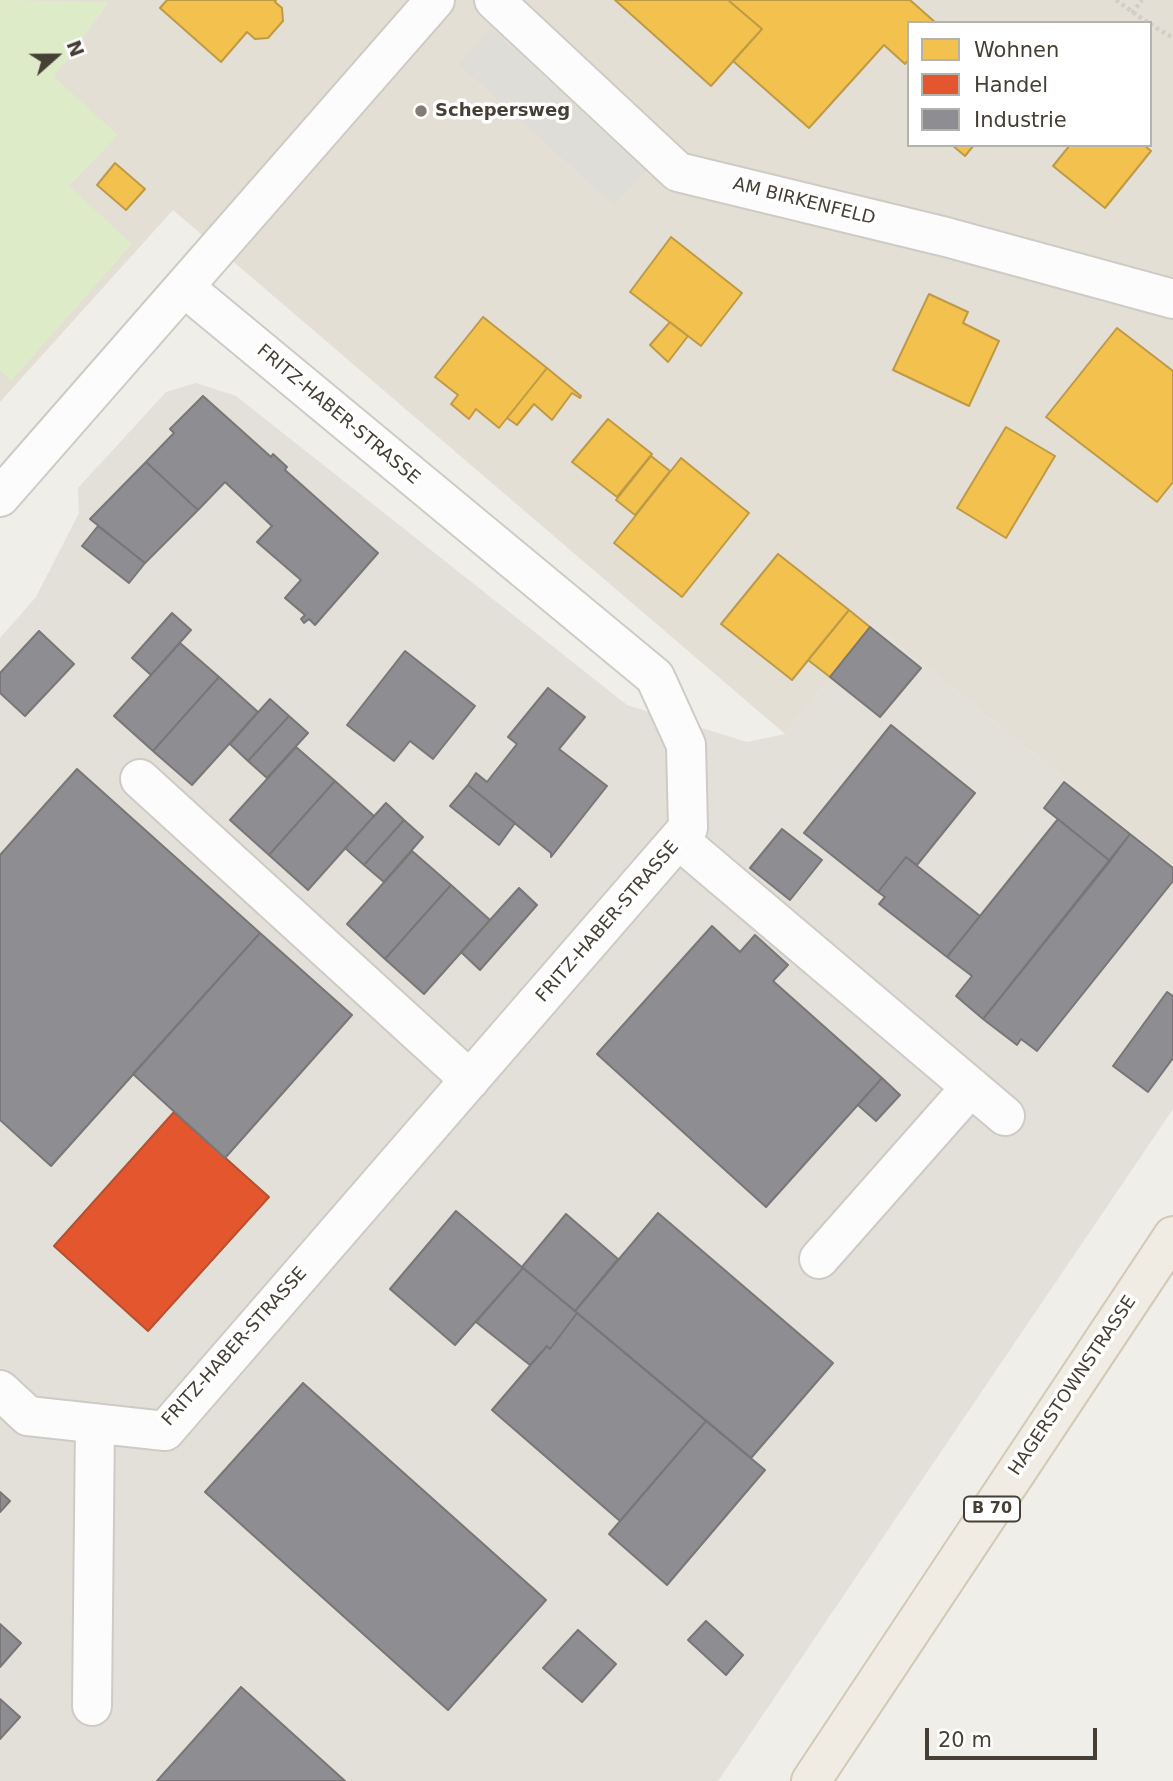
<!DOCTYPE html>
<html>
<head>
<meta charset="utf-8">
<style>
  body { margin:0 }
  #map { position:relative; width:1173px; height:1781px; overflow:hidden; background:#f0eee8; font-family:"DejaVu Sans",sans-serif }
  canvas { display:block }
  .legend { position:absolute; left:907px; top:21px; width:245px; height:126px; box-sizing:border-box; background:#fff; border:2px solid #b5b2ae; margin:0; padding:9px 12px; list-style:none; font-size:21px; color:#463f35 }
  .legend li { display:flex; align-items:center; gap:14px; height:35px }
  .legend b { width:35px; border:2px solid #b5b2ae }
  .north { position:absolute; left:21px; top:21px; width:70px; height:70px; -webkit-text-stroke:5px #fff; paint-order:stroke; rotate:69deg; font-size:19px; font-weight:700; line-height:28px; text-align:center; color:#463f35 }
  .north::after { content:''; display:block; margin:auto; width:24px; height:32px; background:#463f35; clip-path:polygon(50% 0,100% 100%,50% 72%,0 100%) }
  .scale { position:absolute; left:925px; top:1728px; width:172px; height:32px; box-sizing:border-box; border:4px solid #463f35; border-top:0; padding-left:9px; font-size:21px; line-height:24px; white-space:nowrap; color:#463f35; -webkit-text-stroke:5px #fff; paint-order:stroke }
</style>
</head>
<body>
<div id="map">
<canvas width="1173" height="1781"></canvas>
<ul class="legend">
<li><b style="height:19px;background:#f2c14e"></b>Wohnen</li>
<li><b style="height:19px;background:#e4572e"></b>Handel</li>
<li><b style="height:19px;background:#8d8d92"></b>Industrie</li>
</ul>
<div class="north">N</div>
<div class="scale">20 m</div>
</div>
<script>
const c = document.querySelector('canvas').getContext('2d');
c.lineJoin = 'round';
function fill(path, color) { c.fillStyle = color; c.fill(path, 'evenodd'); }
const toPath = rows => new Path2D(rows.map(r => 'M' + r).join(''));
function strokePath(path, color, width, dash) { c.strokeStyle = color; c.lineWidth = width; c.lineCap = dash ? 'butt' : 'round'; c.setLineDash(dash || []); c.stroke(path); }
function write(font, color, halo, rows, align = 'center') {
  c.font = font + ' "DejaVu Sans",sans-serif'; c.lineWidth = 7; c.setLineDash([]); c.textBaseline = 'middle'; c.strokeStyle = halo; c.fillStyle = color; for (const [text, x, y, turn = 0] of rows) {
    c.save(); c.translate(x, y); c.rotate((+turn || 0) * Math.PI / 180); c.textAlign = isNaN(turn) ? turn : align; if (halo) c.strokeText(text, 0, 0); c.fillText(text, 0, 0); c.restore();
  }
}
fill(toPath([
  [0,0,1173,0,1173,866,874,625,785,734,173,210,0,402],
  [909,23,1150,23,1150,145,909,145]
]), '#e4dfd5');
fill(toPath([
  [196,383,236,396,627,705,747,742,785,734,874,625,1173,866,1173,1109,718,1781,0,1781,0,638,36,597,79,513,78,488,166,392]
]), '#e3dfd9');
fill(toPath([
  [0,0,109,2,54,77,118,135,69,186,132,244,11,381,0,370]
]), '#deebc8');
fill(toPath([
  [491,29,646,170,614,205,459,64]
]), '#dfddd8');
const homes = toPath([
  [167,0,276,0,275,2,282,8,283,21,268,38,255,39,247,32,221,62,160,8,167,0],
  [615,0,728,0,762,29,711,86,615,0],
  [728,0,910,0,936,23,909,23,909,59,905,64,884,45,809,128,733,61,762,29,728,0],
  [952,145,974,145,965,156,952,145],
  [1070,145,1144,145,1151,151,1105,208,1053,166,1070,145],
  [115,163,145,189,126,210,97,185,115,163],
  [671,237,742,293,701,346,630,292,671,237],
  [929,294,968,312,963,323,999,341,969,406,893,370,929,294],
  [483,317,547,368,499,428,476,409,469,419,451,404,458,395,435,377,483,317],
  [670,322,688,336,668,362,650,345,670,322],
  [1117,328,1173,371,1173,482,1157,502,1046,417,1117,328],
  [547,368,581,396,580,398,572,393,552,420,534,404,517,425,507,418,547,368],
  [608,419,652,454,617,497,572,462,608,419],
  [1006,427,1055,456,1006,538,957,508,1006,427],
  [651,456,670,471,635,515,616,500,651,456],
  [681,458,749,513,682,597,614,543,681,458],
  [778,554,849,610,792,680,721,624,778,554],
  [849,610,870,627,830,677,808,660,849,610]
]);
fill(homes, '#f2c14e');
strokePath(homes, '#be9a46', 2);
const shops = toPath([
  [174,1112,269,1197,148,1331,54,1246,174,1112]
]);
fill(shops, '#e4572e');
strokePath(shops, '#b55030', 2);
const industry = toPath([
  [203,396,271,457,273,454,287,467,285,470,378,553,315,625,309,619,304,623,301,619,305,615,285,598,301,580,257,542,272,526,225,482,198,510,146,462,174,433,170,429,203,396],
  [146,462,198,510,145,563,90,519,146,462],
  [98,526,145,563,129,583,82,546,98,526],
  [172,613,191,630,151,675,132,658,172,613],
  [870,627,921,668,880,717,830,677,870,627],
  [39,631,74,664,25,716,0,693,0,673,39,631],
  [180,643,219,677,153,751,114,716,180,643],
  [405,651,475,706,433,759,410,741,394,761,347,725,405,651],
  [219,677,258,712,192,785,153,751,219,677],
  [548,688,585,717,559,749,607,786,551,857,551,853,468,785,476,773,487,782,517,744,508,737,548,688],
  [270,699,289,716,248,761,230,744,270,699],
  [289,716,308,733,267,778,248,761,289,716],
  [891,725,975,793,917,865,906,857,878,892,804,833,891,725],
  [296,747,335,781,269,855,230,820,296,747],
  [77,769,260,933,51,1166,0,1120,0,855,77,769],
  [335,781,374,816,308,890,269,855,335,781],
  [1064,782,1130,834,1110,861,1044,808,1064,782],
  [468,785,515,823,499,845,450,806,468,785],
  [386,803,404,820,364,865,345,848,386,803],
  [1058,819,1110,861,983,1019,956,996,972,976,947,957,1058,819],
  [404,820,423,837,384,882,364,865,404,820],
  [782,829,822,860,790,900,750,868,782,829],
  [1130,834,1173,868,1173,881,1037,1051,1021,1039,1017,1045,983,1019,1130,834],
  [412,851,451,885,385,959,347,924,412,851],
  [906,857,980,916,947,957,879,904,885,897,878,892,906,857],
  [451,885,490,920,424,994,385,959,451,885],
  [519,888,537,905,480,970,461,952,519,888],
  [712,926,740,952,755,935,788,965,773,981,882,1078,766,1207,597,1054,712,926],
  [260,933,352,1015,225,1158,133,1074,260,933],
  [1167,992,1173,996,1173,1058,1148,1092,1113,1066,1167,992],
  [882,1078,900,1095,876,1121,858,1105,882,1078],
  [456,1211,523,1268,455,1345,390,1289,456,1211],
  [658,1213,833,1363,751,1458,575,1311,658,1213],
  [566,1214,618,1259,575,1311,522,1267,566,1214],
  [523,1268,577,1313,550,1349,547,1346,530,1365,476,1322,523,1268],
  [577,1313,706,1421,620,1521,492,1410,547,1346,550,1349,577,1313],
  [303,1383,546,1600,448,1710,205,1492,303,1383],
  [706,1421,765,1470,667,1585,609,1534,706,1421],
  [0,1492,10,1501,0,1512,0,1492],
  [706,1621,743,1655,726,1675,688,1640,706,1621],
  [0,1624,21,1643,0,1667,0,1624],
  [578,1630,616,1664,582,1702,543,1668,578,1630],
  [241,1687,345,1781,157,1781,241,1687],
  [0,1699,20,1717,0,1739,0,1699]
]);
fill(industry, '#8d8d92');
strokePath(industry, '#787676', 2);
const minor = toPath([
  [494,0,678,172,946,237,1173,299],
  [0,497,435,0],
  [140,779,470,1080],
  [679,840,1005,1116],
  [819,1259,971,1087],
  [0,1390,28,1416,165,1431,688,828,686,745,655,677,184,287],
  [92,1706,95,1423]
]);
const major = toPath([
  [811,1781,1173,1236]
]);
strokePath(minor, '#cecbc6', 42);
strokePath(major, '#d2c9b5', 42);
strokePath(toPath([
  [1116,0,1148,23],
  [1132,13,1142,0],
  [1150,24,1173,38]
]), '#d1ceca', 4.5, [3.5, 3.5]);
strokePath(minor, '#fdfcfc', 38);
strokePath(major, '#f1ece3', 38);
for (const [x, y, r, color] of [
  [421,111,7,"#827c74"]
]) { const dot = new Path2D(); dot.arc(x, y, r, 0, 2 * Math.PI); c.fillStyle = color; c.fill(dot); strokePath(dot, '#fff', 2.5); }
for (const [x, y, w] of [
  [992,1509,56]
]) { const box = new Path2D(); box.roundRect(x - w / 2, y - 12.5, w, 25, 5); c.fillStyle = '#fff'; c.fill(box); strokePath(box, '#463f35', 2); }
write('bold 16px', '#463f35', null, [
  ["B 70",992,1509]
]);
write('bold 18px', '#463f35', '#fff', [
  ["Schepersweg",435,111]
], 'left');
write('18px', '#463f35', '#fff', [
  ["AM BIRKENFELD",804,202,14],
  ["FRITZ-HABER-STRASSE",338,415,40],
  ["FRITZ-HABER-STRASSE",608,922,-49],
  ["FRITZ-HABER-STRASSE",235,1347,-48],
  ["HAGERSTOWNSTRASSE",1073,1386,-56]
]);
</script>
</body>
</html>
